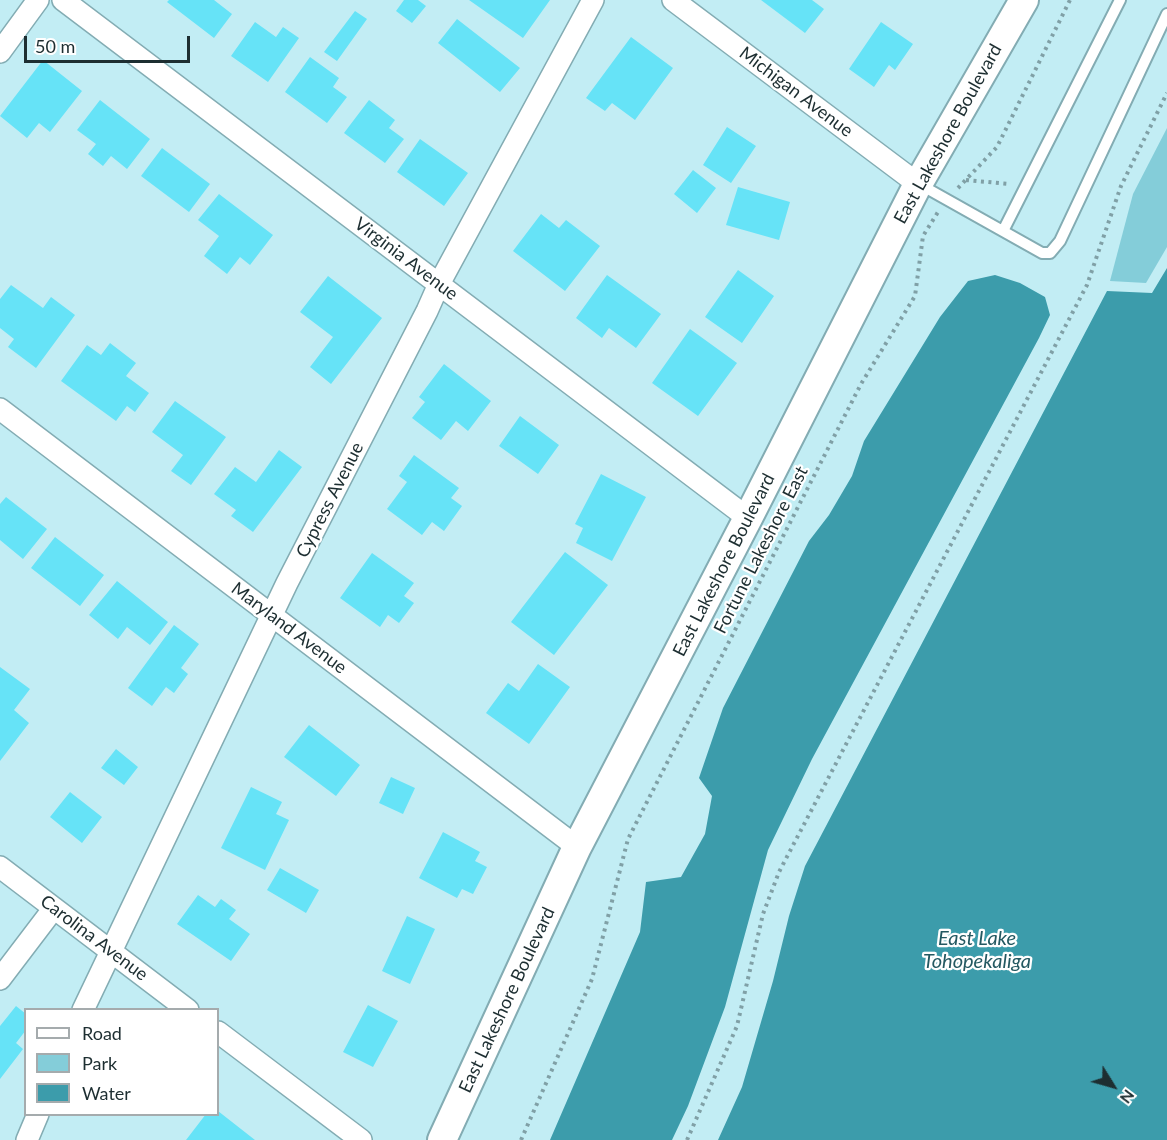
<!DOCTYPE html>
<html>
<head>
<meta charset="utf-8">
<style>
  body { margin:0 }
  #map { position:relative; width:1167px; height:1140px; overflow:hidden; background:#c2edf4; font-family:Lato,sans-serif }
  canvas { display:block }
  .legend { position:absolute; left:24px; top:1008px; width:195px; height:108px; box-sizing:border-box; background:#fff; border:2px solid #a5abad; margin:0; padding:8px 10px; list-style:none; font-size:18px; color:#1d2e31 }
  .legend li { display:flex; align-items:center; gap:12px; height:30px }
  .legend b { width:30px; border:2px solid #a5abad }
  .north { position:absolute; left:1083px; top:1056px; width:60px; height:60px; -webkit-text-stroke:4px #fff; paint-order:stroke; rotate:127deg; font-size:16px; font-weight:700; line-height:24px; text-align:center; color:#1d2e31 }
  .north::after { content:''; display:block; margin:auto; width:21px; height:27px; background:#1d2e31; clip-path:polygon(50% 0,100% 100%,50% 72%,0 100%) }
  .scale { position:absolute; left:24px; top:36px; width:166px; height:27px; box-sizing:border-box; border:3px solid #1d2e31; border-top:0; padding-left:8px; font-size:18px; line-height:21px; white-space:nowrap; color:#1d2e31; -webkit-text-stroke:4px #fff; paint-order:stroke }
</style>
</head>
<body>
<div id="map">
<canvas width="1167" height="1140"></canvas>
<ul class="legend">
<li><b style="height:8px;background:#fff"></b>Road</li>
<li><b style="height:16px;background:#84cdd9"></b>Park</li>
<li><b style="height:16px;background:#3c9cab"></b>Water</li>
</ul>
<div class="north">N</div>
<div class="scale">50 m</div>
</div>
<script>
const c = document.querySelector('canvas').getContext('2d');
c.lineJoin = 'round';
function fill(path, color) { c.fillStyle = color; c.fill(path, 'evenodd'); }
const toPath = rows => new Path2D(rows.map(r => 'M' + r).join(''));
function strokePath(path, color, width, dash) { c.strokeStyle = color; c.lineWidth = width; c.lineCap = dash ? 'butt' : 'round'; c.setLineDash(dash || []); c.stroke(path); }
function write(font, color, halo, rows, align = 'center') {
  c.font = font + ' Lato,sans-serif'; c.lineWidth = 4.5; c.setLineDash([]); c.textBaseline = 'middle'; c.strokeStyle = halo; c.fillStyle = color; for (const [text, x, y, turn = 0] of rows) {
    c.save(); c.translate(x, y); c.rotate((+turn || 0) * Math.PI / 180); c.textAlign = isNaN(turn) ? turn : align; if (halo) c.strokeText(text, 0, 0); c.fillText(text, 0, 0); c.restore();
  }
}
fill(toPath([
  [1167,128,1167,247,1146,283,1110,281,1133,194]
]), '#84cdd9');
fill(toPath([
  [1167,268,1167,1140,718,1140,742,1087,773,981,789,916,805,866,1107,291,1152,293],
  [995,275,1020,283,1045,297,1050,315,1039,338,812,759,768,850,725,1007,688,1106,672,1140,550,1140,640,932,646,882,681,877,705,834,712,796,699,778,723,708,809,541,829,515,852,476,864,441,940,317,968,281]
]), '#3c9cab');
fill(toPath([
  [169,0,214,0,232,14,214,38,167,2],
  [404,0,418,0,426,6,412,23,396,11],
  [469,0,550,0,523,38],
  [761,0,812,0,824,9,805,33],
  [355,11,367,19,337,61,324,52],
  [457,19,520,68,500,92,438,43],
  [255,22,276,37,283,27,299,38,268,82,231,56],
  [881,22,913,44,895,70,889,65,874,87,849,69],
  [631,37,673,68,635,120,612,103,605,111,586,98],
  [310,57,339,78,333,87,347,97,327,123,285,92],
  [43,60,82,91,50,132,39,123,27,138,0,116],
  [100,100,150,139,127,169,111,156,103,166,88,154,96,144,77,130],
  [369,100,395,120,389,128,404,139,385,163,344,133],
  [727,127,756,146,731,183,703,165],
  [420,139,468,173,444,206,397,172],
  [162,148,210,184,189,212,141,176],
  [693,170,716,188,697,213,674,194],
  [738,187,790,202,779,240,726,225],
  [219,194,273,235,250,265,240,257,227,274,204,256,219,236,198,220],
  [541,214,559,228,566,220,600,246,565,291,513,251],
  [738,270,774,296,742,343,705,317],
  [607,275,661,314,636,348,609,328,602,338,576,318],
  [328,276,382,318,331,384,310,367,333,337,300,312],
  [11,285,43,308,51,297,75,315,36,368,8,347,14,339,0,328,0,299],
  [690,329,737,363,698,416,652,383],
  [110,343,136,363,126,376,149,393,135,412,127,406,116,421,61,381,87,345,101,355],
  [444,364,491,401,468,431,456,421,441,440,412,418,425,402,419,397],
  [175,401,226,437,191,485,171,471,183,455,152,432],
  [520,416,559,445,538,474,499,446],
  [279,450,302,467,253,532,231,516,236,510,214,494,235,467,256,482],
  [414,455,459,488,451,498,462,506,444,531,432,522,422,535,387,509,407,482,399,476],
  [601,474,646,497,612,561,576,543,583,528,575,524],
  [6,497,47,529,23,559,0,540,0,504],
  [55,537,104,575,80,606,31,568],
  [565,552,608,585,554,655,511,622],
  [372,553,414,583,404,596,414,603,399,623,388,615,380,627,340,598],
  [117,581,168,622,150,645,127,627,118,639,89,615],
  [174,625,199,644,181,668,188,674,174,693,166,687,152,706,128,688],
  [538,664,570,687,529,744,486,713,508,683,519,691],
  [0,667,30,689,14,710,29,723,0,761],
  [309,725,360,765,336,796,284,757],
  [116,749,138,767,124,785,101,768],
  [391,777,415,788,403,814,379,803],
  [251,787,282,802,276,814,289,820,265,870,221,848],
  [70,792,102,817,82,843,50,817],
  [443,832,480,852,475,861,487,867,473,894,462,889,457,898,419,878],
  [280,868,319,890,306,913,267,890],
  [198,895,215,907,221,899,236,910,229,919,250,934,231,961,177,924],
  [407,916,435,929,410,984,382,971],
  [368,1005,398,1021,373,1067,343,1052],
  [16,1006,26,1014,26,1030,16,1043,23,1049,0,1079,0,1026],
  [218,1111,255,1140,186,1140,206,1114,218,1114]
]), '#66e3f7');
const lane = toPath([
  [919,184,1042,253,1050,253,1060,241,1167,14],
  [1003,231,1120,0]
]);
const street = toPath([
  [63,0,748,518],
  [673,0,918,184],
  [0,52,38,0],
  [0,409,577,847],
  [0,867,188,1010],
  [0,979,54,908],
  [83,1010,287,583,427,311,439,284,593,0],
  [218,1032,361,1140],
  [27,1140,38,1114]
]);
const secondary = toPath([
  [442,1140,577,847,748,518,918,184,1024,0]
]);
strokePath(lane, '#83acb3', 14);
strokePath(street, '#83acb3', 24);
strokePath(secondary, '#83acb3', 32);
strokePath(toPath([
  [966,180,1009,184],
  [958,188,997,147,1070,0],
  [521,1140,592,979,628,839,861,384,915,296,923,236,938,212],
  [687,1140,737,1026,763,914,779,872,1087,285,1121,186,1167,93]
]), '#80a0a6', 4, [3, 4.5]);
strokePath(lane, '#fff', 10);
strokePath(street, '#fff', 21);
strokePath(secondary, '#fff', 28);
write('18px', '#1d2e31', '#fff', [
  ["Michigan Avenue",796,92,37],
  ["East Lakeshore Boulevard",948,134,-61],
  ["Virginia Avenue",406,259,37],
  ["Cypress Avenue",330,500,-63],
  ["Fortune Lakeshore East",761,550,-63],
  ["East Lakeshore Boulevard",724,565,-63],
  ["Maryland Avenue",289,628,37],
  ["Carolina Avenue",94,938,37],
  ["East Lakeshore Boulevard",507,1000,-65]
]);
write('italic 20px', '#245962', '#fff', [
  ["East Lake",977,939],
  ["Tohopekaliga",977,962]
]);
</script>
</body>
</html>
